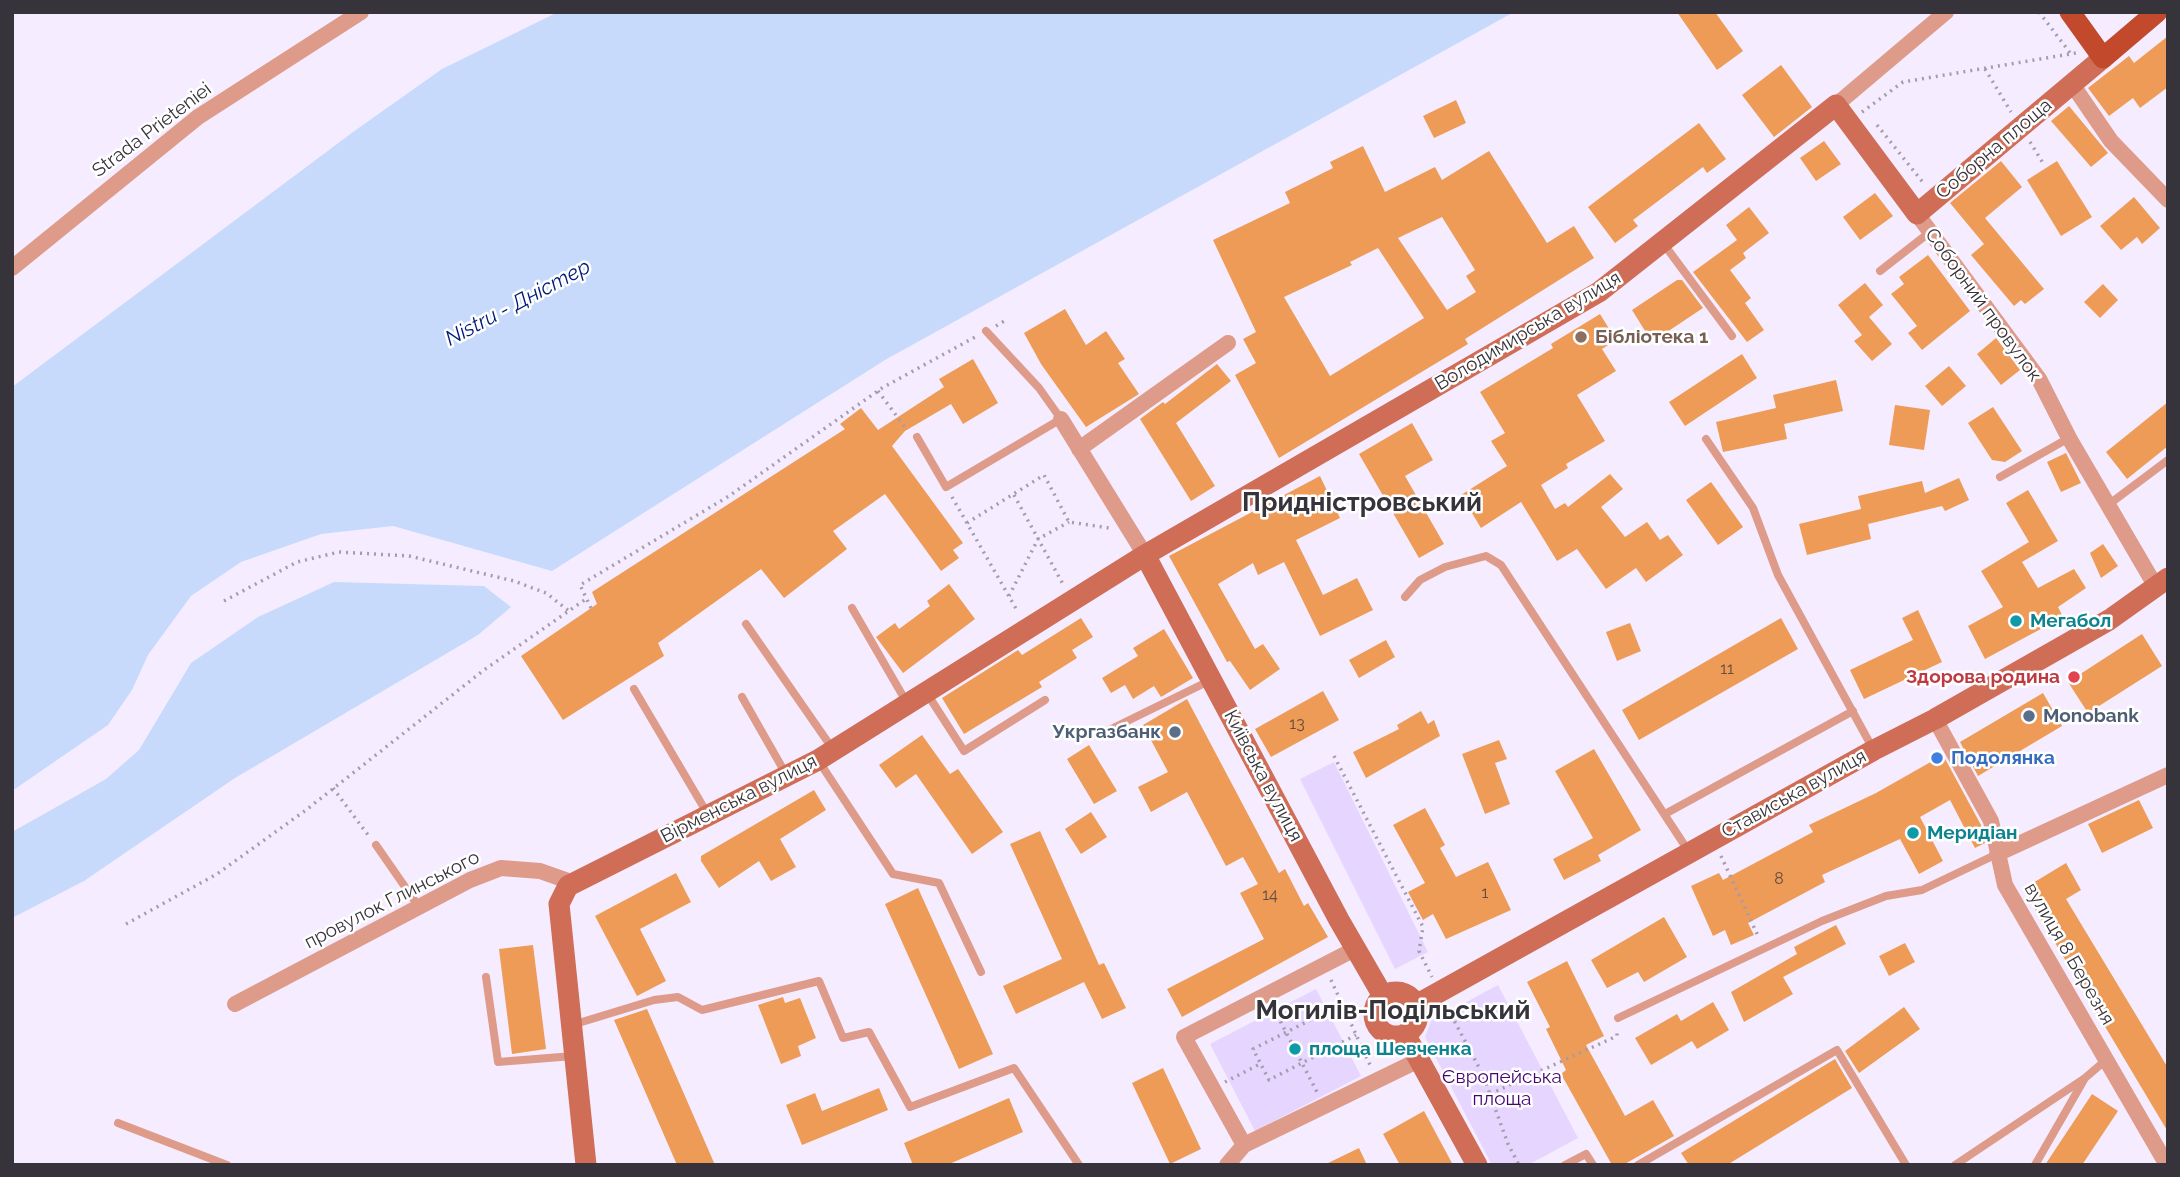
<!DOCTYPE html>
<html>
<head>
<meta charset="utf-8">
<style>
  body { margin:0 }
  #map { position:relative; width:2180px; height:1177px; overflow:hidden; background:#f5edff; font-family:Raleway,sans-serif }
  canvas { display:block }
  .frame { position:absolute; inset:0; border:14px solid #36333a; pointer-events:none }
</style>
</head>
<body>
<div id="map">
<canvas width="2180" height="1177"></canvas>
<div class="frame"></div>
</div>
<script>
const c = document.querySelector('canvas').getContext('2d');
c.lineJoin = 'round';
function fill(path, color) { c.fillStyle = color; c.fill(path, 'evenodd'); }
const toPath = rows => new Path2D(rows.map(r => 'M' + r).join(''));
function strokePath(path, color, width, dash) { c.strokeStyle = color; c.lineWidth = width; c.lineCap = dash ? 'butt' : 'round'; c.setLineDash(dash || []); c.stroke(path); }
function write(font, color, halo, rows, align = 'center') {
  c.font = font + ' Raleway,sans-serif'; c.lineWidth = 5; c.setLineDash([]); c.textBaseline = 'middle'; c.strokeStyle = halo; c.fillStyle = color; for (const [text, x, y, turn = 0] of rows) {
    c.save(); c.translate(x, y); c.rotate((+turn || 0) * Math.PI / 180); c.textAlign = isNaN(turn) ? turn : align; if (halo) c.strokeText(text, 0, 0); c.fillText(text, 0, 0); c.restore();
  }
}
fill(toPath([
  [1334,762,1428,952,1395,969,1300,779],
  [1498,985,1578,1138,1528,1165,1492,1165,1425,1037,1431,1021],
  [1316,989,1361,1076,1255,1131,1210,1044]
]), '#e6d5fe');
fill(toPath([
  [558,12,1514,12,885,360,552,571,393,526,321,534,241,562,191,596,148,655,132,690,108,725,12,791,12,387,353,132,442,69],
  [334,582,484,586,511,607,478,635,235,778,84,881,12,918,12,832,106,779,139,750,191,663,258,617]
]), '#c8dafc');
fill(toPath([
  [1677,12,1715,12,1743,51,1717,70],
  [2168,36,2168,87,2140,108,2133,98,2109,116,2088,88,2129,56,2134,63],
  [1781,65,1812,107,1774,137,1742,95],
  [1456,100,1466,123,1434,138,1423,116],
  [2069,106,2108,153,2091,167,2051,121],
  [1699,123,1726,159,1707,173,1703,167,1633,220,1638,226,1615,243,1588,207],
  [1824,141,1841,164,1816,181,1800,158],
  [1363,146,1385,192,1435,167,1442,180,1489,151,1547,243,1574,226,1594,258,1465,339,1468,344,1279,458,1235,375,1256,363,1243,339,1256,332,1213,240,1290,203,1285,192,1333,168,1330,162],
  [1442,217,1475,270,1466,276,1476,292,1447,310,1398,238],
  [1378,248,1424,318,1330,376,1284,297,1352,265,1350,262],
  [2001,161,2022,187,1985,218,2044,289,2025,304,2021,300,2014,306,1971,255,1984,244,1950,203],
  [2057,161,2092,217,2061,236,2027,180],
  [1875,193,1893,216,1860,240,1843,217],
  [2134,197,2160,228,2142,244,2137,237,2121,250,2100,226],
  [1749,207,1769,233,1743,253,1746,258,1730,270,1751,298,1745,303,1764,330,1747,342,1693,272,1737,240,1726,225],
  [1928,255,1970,311,1922,350,1908,333,1917,326,1891,294,1904,284,1899,277],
  [1677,280,1682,280,1703,308,1652,342,1632,310],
  [1865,283,1883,305,1869,317,1892,344,1872,361,1854,341,1862,335,1838,305],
  [2103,284,2118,300,2100,318,2084,302],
  [1065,309,1086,345,1106,331,1125,359,1118,363,1139,394,1086,427,1041,364,1024,333],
  [1600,314,1616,340,1602,349,1616,371,1577,395,1605,441,1566,464,1568,468,1541,485,1555,509,1565,503,1568,507,1610,474,1623,489,1601,507,1625,537,1647,522,1660,540,1668,535,1683,555,1646,582,1636,568,1606,589,1577,549,1557,561,1521,502,1481,528,1461,495,1507,466,1491,441,1505,433,1480,392,1553,348,1551,344],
  [1996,338,2020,370,2001,385,1977,354],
  [1742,354,1757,378,1685,426,1669,402],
  [973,359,998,403,963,424,951,404,905,431,892,446,963,543,953,550,959,558,941,571,885,494,833,531,847,549,784,598,761,569,658,643,664,656,563,720,521,656,597,604,592,592,845,429,840,424,861,408,878,430,944,387,939,379],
  [1217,364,1231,381,1176,423,1215,486,1191,501,1140,419,1163,402,1165,404],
  [1949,366,1966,386,1942,406,1925,386],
  [1836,380,1843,411,1784,424,1787,439,1723,452,1716,422,1776,408,1773,395],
  [2168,402,2168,446,2127,479,2106,452],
  [1895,405,1930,410,1924,450,1889,445],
  [1993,407,2022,451,2005,462,1992,460,1968,423],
  [1412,423,1433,460,1405,476,1444,544,1419,558,1359,454],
  [2066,453,2081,483,2061,492,2047,462],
  [1320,476,1340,518,1296,540,1323,595,1357,578,1373,610,1320,636,1284,562,1258,575,1253,563,1218,584,1255,649,1263,644,1280,669,1250,690,1230,661,1227,662,1169,556],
  [1959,478,1969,500,1945,511,1942,506,1868,524,1871,539,1807,555,1799,524,1861,509,1858,496,1922,481,1925,493],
  [1711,482,1743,527,1718,545,1686,500],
  [2028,490,2058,541,2022,562,2038,588,2074,569,2086,588,2058,607,2063,617,1985,659,1968,626,2003,607,1981,571,2029,542,2006,503],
  [2103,544,2118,566,2101,578,2090,553],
  [949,584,975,619,903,673,876,637,895,623,899,629,930,606,927,601],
  [1918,610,1942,662,1864,699,1850,670,1913,640,1902,618],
  [1081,618,1093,637,1072,650,1077,658,1039,682,1042,687,964,734,942,698,1018,650,1022,655],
  [1781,618,1798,649,1639,740,1622,710],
  [1630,623,1641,651,1617,661,1606,632],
  [1164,629,1193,678,1161,697,1154,686,1133,699,1125,685,1111,693,1102,678,1138,656,1133,648],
  [2142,634,2162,666,2088,713,2068,682],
  [1386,640,1395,657,1359,678,1349,660],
  [1323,691,1339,720,1271,757,1255,729],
  [2043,693,2062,726,1978,776,1960,742],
  [1187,699,1279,873,1285,869,1304,906,1308,903,1328,937,1182,1017,1167,989,1264,939,1240,893,1258,884,1243,857,1226,866,1187,792,1151,812,1138,787,1168,772,1143,725],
  [1421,711,1428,724,1434,720,1440,736,1366,778,1353,752,1399,729,1397,725],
  [922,735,950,774,958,769,1003,832,972,854,916,774,896,788,879,765],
  [1499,740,1507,759,1495,763,1510,804,1485,814,1462,754],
  [1089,745,1117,791,1094,804,1067,759],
  [1594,749,1641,830,1598,855,1601,861,1564,880,1553,859,1593,838,1555,771],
  [1943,755,1981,825,1985,843,1975,848,1950,800,1920,817,1943,861,1919,874,1900,839,1822,875,1825,882,1748,923,1754,935,1731,945,1725,930,1713,936,1691,886,1719,873,1723,880,1813,832,1809,825,1876,793],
  [814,790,826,810,780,839,796,867,771,881,759,861,719,888,701,861,701,856],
  [2139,800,2153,828,2102,853,2088,824],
  [1425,808,1445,845,1440,848,1456,877,1488,862,1511,910,1446,939,1433,914,1423,920,1408,892,1425,883,1393,825],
  [1091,812,1107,837,1081,854,1065,829],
  [1040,831,1099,965,1104,963,1126,1008,1102,1019,1084,982,1016,1014,1003,986,1062,959,1010,844],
  [2066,863,2081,890,2066,899,2168,1068,2168,1132,2023,889],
  [676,873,691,902,640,929,666,981,637,996,595,916],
  [918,888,993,1054,959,1069,885,904],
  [1664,917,1687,957,1644,982,1638,972,1607,988,1591,960],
  [1836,925,1846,944,1783,977,1793,994,1744,1022,1731,992,1797,954,1794,947],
  [1905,943,1915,962,1889,976,1879,956],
  [533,945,546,1049,512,1054,499,949],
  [1567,961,1604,1036,1586,1045,1625,1116,1653,1100,1674,1136,1623,1165,1612,1165,1561,1074,1566,1070,1546,1029,1550,1027,1527,982],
  [783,997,785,1003,800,998,816,1038,798,1046,801,1056,781,1064,758,1005],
  [1713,1002,1729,1030,1697,1049,1692,1041,1651,1065,1635,1038,1677,1014,1681,1021],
  [1904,1007,1920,1029,1859,1073,1845,1051],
  [647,1009,715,1165,677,1165,614,1020],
  [1835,1059,1852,1088,1727,1165,1689,1165,1681,1153],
  [1163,1068,1201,1149,1170,1164,1132,1083],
  [879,1088,888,1110,802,1145,786,1105,815,1093,822,1111],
  [2092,1094,2118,1111,2082,1165,2045,1165],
  [1009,1098,1023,1132,947,1165,913,1165,904,1143],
  [1424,1111,1453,1165,1400,1165,1383,1134],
  [1359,1148,1367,1165,1324,1165]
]), '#ed9b56');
strokePath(toPath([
  [2039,12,2071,54],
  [1985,69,2011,112],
  [1862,112,1903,82,2076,53],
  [1877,125,1925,185],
  [2030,142,2043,163],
  [996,326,1006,320],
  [878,391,907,430],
  [1014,495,1064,586],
  [952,497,1018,612],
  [967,523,1044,475,1069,522,1109,528],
  [1009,596,1038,539,1069,522],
  [224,601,297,562,339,552,409,556,514,581,546,593,569,611],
  [591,608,580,585,729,496,882,388,977,336],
  [1334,756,1423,927,1419,951,1432,977],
  [333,788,368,835],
  [1721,856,1759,938],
  [126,924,217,874,306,810,484,670,586,599],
  [1331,980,1370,1065],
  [1342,1004,1253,1049,1269,1080,1356,1035],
  [1274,1009,1317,1092],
  [1448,1009,1483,1075,1508,1144,1519,1165],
  [1225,1082,1260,1064],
  [1490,1094,1617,1036,1617,1030]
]), '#a39dab', 3.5, [2, 5]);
strokePath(toPath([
  [1663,243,1732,336],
  [1880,271,1930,232],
  [917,437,946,487,1061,419,1039,388,986,331],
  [1706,439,1753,508,1778,575,1873,749],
  [2000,477,2069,438],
  [2108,505,2168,460],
  [1405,597,1420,580,1445,567,1486,556,1501,565,1689,852],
  [852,608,907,703],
  [746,624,832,748],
  [634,689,707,813],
  [928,695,964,751,1045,700],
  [742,697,787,776],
  [1107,731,1209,681],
  [818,760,893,874,939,883,981,972],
  [1665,814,1853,711],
  [376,845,419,907],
  [486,977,498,1062,573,1056],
  [1618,1018,1822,921,1886,896,1922,890,1997,854],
  [572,1025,654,1000,678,997,702,1010,819,981,843,1038,869,1032,910,1107,1014,1068,1079,1165],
  [118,1123,227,1165],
  [1565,1165,1586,1154,1593,1165],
  [1638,1165,1837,1050,1906,1165],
  [1955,1165,2085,1078],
  [2035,1165,2085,1078,2106,1060]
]), '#de9b8a', 8);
strokePath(toPath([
  [2072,84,2111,141,2168,200],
  [1836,105,1946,12],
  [1917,214,2039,379,2069,438,2156,587],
  [12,268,198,117,361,12],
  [1061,419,1145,555],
  [1079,449,1228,343],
  [1935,719,1991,821,2005,885,2167,1165],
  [1997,854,2168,775],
  [235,1004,470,880,501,868,540,871,574,883],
  [1244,1145,1184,1037,1355,949],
  [1227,1165,1244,1145,1419,1060]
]), '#de9b8a', 16);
strokePath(toPath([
  [1145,555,1339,920,1383,996],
  '1374 1014a22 22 0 1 1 44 0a22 22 0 1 1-44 0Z',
  [1416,1005,1874,750,1935,719,2109,620,2168,578],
  [1405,1034,1477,1165],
  [586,1165,559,904,568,886,818,760,1145,555,1599,292,1836,105,1917,214,2103,58]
]), '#cf6d56', 21);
strokePath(toPath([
  [2070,12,2103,58,2157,12]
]), '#c2492c', 21);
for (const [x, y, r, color] of [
  [1581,337,7,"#8d6e63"],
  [2016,621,7,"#0f9aa8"],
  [2074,677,7,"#e0444e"],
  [2029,716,7,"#5c6f8a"],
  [1175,732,7,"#5c6f8a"],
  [1937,758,7,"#3f7fe0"],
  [1913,833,7,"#0f9aa8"],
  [1295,1049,7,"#0f9aa8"]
]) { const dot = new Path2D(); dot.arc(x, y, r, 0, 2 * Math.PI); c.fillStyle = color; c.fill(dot); strokePath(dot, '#fff', 2.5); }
write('16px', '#644d41', null, [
  ["11",1727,669],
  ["13",1297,724],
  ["8",1779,879],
  ["1",1485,893],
  ["14",1270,895]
]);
write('19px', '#36333a', '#fff', [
  ["Strada Prieteniei",152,130,-37],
  ["Соборна площа",1994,149,-40],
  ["Соборний провулок",1983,305,54],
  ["Володимирська вулиця",1528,331,-31],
  ["Київська вулиця",1263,776,62],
  ["Стависька вулиця",1794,794,-29],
  ["Вірменська вулиця",739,799,-27],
  ["провулок Глинського",392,900,-27],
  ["вулиця 8 Березня",2069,954,60]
]);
write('bold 19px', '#785e54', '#fff', [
  ["Бібліотека 1",1595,337]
], 'left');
write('bold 19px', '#0d838f', '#fff', [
  ["Мегабол",2030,621],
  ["Меридіан",1927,833],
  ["площа Шевченка",1309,1049]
], 'left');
write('bold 19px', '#be3a42', '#fff', [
  ["Здорова родина",2060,677]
], 'right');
write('bold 19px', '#4e5e75', '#fff', [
  ["Monobank",2043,716],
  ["Укргазбанк",1161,732,"right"]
], 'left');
write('bold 19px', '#366cbe', '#fff', [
  ["Подолянка",1951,758]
], 'left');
write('19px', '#450571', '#fff', [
  ["Європейська",1502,1077],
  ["площа",1502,1099]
]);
write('italic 21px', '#011b79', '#fff', [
  ["Nistru - Дністер",518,303,-28]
]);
write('bold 26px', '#36333a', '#fff', [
  ["Придністровський",1362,503],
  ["Могилів-Подільський",1393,1011]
]);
</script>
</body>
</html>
